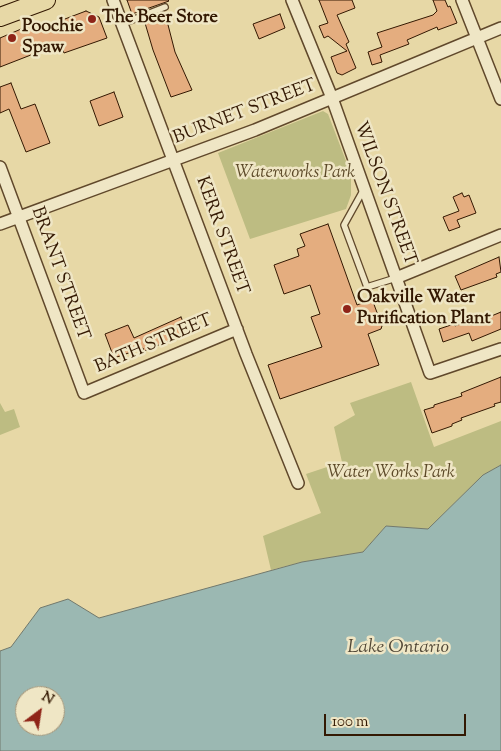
<!DOCTYPE html>
<html>
<head>
<meta charset="utf-8">
<style>
  body { margin:0 }
  #map { position:relative; width:501px; height:751px; overflow:hidden; background:#e7d8a6; font-family:"Sorts Mill Goudy",serif }
  canvas { display:block }
  .north { position:absolute; left:15px; top:686px; width:50px; height:50px; box-sizing:border-box; background:#efe6c5; border:1px solid #a49477; border-radius:50%; rotate:31deg; font-size:14px; font-weight:700; line-height:20px; text-align:center; color:#331802 }
  .north::after { content:''; display:block; margin:auto; width:18px; height:22px; background:#8f2418; clip-path:polygon(50% 0,100% 100%,50% 72%,0 100%) }
  .scale { position:absolute; left:324px; top:714px; width:142px; height:22px; box-sizing:border-box; border:2px solid #331802; border-top:0; padding-left:6px; font-size:15px; line-height:18px; white-space:nowrap; color:#331802; -webkit-text-stroke:4px #efe6c5; paint-order:stroke }
</style>
</head>
<body>
<div id="map">
<canvas width="501" height="751"></canvas>
<div class="north">N</div>
<div class="scale">100 m</div>
</div>
<script>
const c = document.querySelector('canvas').getContext('2d');
c.lineJoin = 'round';
function fill(path, color) { c.fillStyle = color; c.fill(path, 'evenodd'); }
const toPath = rows => new Path2D(rows.map(r => 'M' + r).join(''));
function strokePath(path, color, width, dash) { c.strokeStyle = color; c.lineWidth = width; c.lineCap = dash ? 'butt' : 'round'; c.setLineDash(dash || []); c.stroke(path); }
function write(font, color, halo, rows, align = 'center') {
  c.font = font + ' "Sorts Mill Goudy",serif'; c.lineWidth = 5; c.setLineDash([]); c.textBaseline = 'middle'; c.strokeStyle = halo; c.fillStyle = color; for (const [text, x, y, turn = 0] of rows) {
    c.save(); c.translate(x, y); c.rotate((+turn || 0) * Math.PI / 180); c.textAlign = isNaN(turn) ? turn : align; if (halo) c.strokeText(text, 0, 0); c.fillText(text, 0, 0); c.restore();
  }
}
fill(toPath([
  [323,111,328,114,351,174,351,195,346,209,250,239,218,153],
  [411,382,434,447,501,421,501,465,483,475,428,529,386,526,363,552,302,562,271,570,263,536,321,513,306,474,342,462,334,427,355,415,350,403],
  [0,403,5,412,14,409,20,427,0,435]
]), '#bdbc82');
const water = toPath([
  [501,465,501,751,0,751,0,651,11,647,40,608,68,599,99,618,302,562,363,552,386,526,428,529,483,475,501,465],
  [25,696,55,696,55,726,25,726,25,696]
]);
fill(water, '#9bb8b2');
strokePath(water, '#71786c', 1);
const building = toPath([
  [127,0,168,0,169,1,132,14,127,0],
  [319,0,352,0,355,8,337,15,349,42,346,44,356,68,342,75,337,73,331,57,347,51,328,36,324,38,319,26,328,23,319,0],
  [433,0,445,0,448,7,450,6,457,23,438,30,437,27,407,40,409,44,380,55,382,62,372,65,368,52,382,47,377,33,433,15,437,11,433,0],
  [86,11,99,17,107,38,64,53,61,45,54,46,0,67,0,38,33,24,36,30,86,11],
  [280,14,285,28,259,39,253,24,280,14],
  [166,17,175,52,192,90,171,97,153,50,145,23,166,17],
  [11,83,21,109,35,104,50,143,26,152,9,109,0,113,0,87,11,83],
  [114,92,123,117,99,126,90,101,114,92],
  [462,193,464,197,469,195,476,213,457,220,460,227,449,231,443,217,459,211,453,197,462,193],
  [328,224,357,305,372,299,382,326,381,329,368,334,379,365,280,399,268,365,322,347,311,317,320,314,310,285,284,294,274,265,299,256,297,249,305,246,300,234,328,224],
  [499,257,501,272,496,274,497,277,461,290,455,276,499,257],
  [501,312,501,329,472,341,469,333,443,342,439,329,454,324,455,326,488,313,489,317,501,312],
  [181,317,188,333,144,351,143,348,114,358,105,334,128,325,134,338,181,317],
  [501,377,501,402,494,404,495,406,461,418,462,420,452,424,452,426,432,433,424,410,434,407,434,405,462,396,461,393,501,377]
]);
fill(building, '#e4ad7f');
strokePath(building, '#331802', 1);
const lane = toPath([
  [122,24,165,7],
  [364,189,344,225,367,287,396,278]
]);
const street = toPath([
  [113,0,246,354,298,483],
  [292,0,332,98,430,373,501,349],
  [462,0,501,99],
  [0,167,84,393,237,329],
  [0,224,255,130,501,28],
  [396,278,501,235]
]);
const primary = toPath([
  [0,17,46,0]
]);
strokePath(lane, '#60482b', 8);
strokePath(street, '#60482b', 14);
strokePath(primary, '#331802', 20);
strokePath(lane, '#efe6c5', 5.5);
strokePath(street, '#efe6c5', 11);
strokePath(primary, '#e7d8a6', 18);
for (const [x, y, r, color] of [
  [92,19,5,"#8f2418"],
  [12,38,5,"#8f2418"],
  [347,309,5,"#8f2418"]
]) { const dot = new Path2D(); dot.arc(x, y, r, 0, 2 * Math.PI); c.fillStyle = color; c.fill(dot); strokePath(dot, '#efe6c5', 2); }
write('bold 18px', '#331802', '#efe6c5', [
  ["The Beer Store",102,19],
  ["Poochie",22,28],
  ["Spaw",22,49],
  ["Oakville Water",357,299],
  ["Purification Plant",357,320]
], 'left');
write('18px', '#331802', '#efe6c5', [
  ["BURNET STREET",245,113,-21],
  ["WILSON STREET",384,194,70],
  ["KERR STREET",221,236,70],
  ["BRANT STREET",59,274,70],
  ["BATH STREET",154,345,-23]
]);
write('italic 18px', '#5c4928', '#efe6c5', [
  ["Waterworks Park",295,174],
  ["Water Works Park",391,474]
]);
write('italic 19px', '#524837', '#efe6c5', [
  ["Lake Ontario",398,649]
]);
</script>
</body>
</html>
